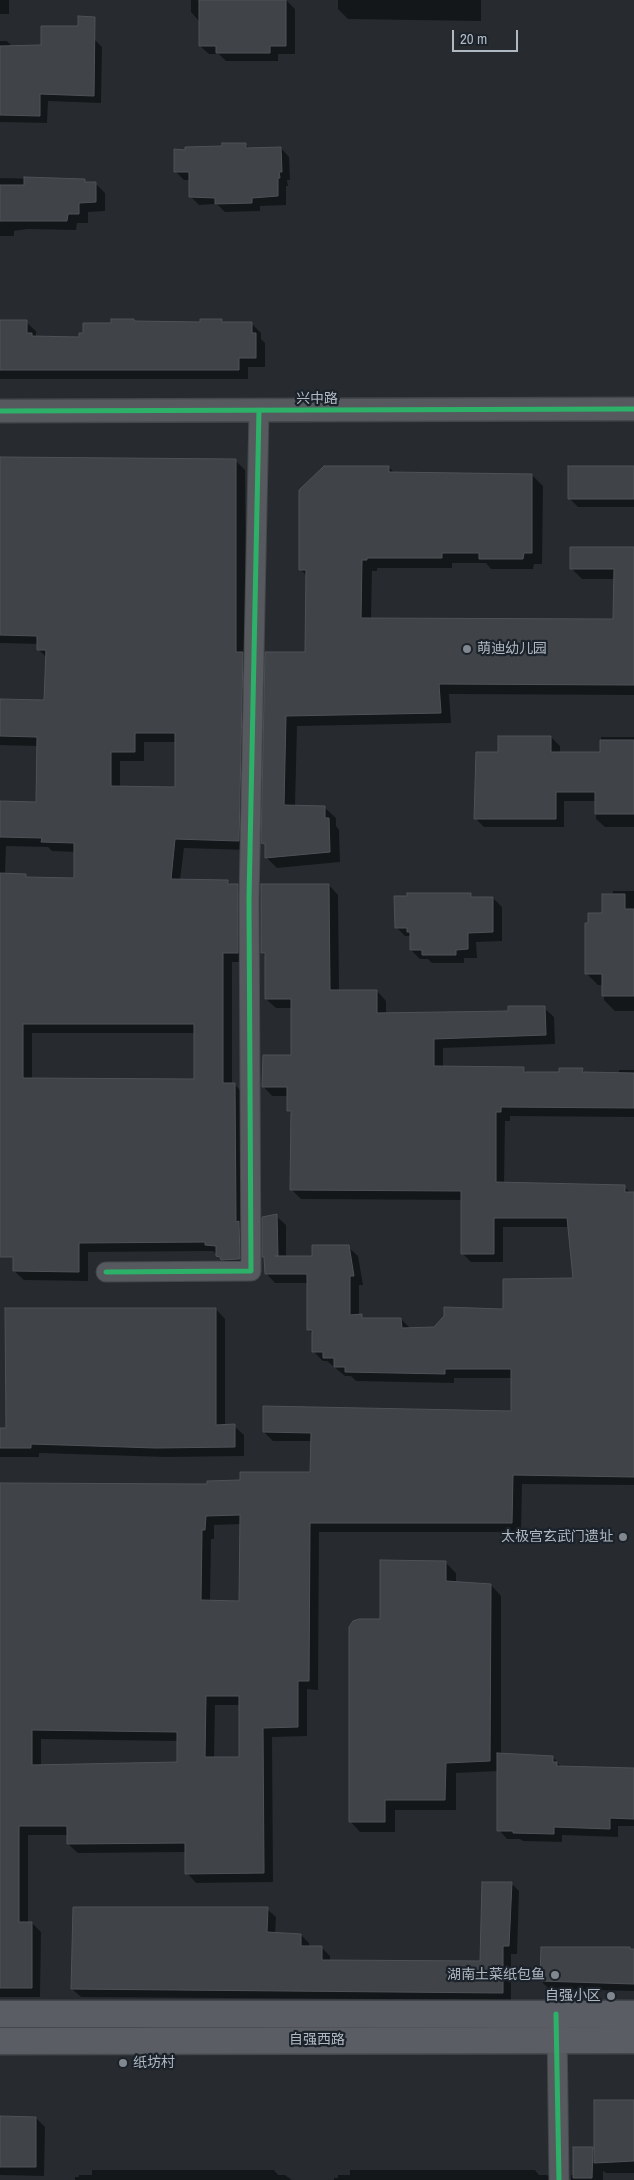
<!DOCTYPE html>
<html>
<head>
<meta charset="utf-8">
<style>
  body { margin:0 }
  #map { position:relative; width:634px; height:2180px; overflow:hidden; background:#272b30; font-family:"Archivo Narrow",sans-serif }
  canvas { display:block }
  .scale { position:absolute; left:452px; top:30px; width:66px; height:22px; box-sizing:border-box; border:2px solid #b0b8c2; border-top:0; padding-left:6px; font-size:15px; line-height:18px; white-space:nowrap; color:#b0b8c2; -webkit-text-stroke:4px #1b222a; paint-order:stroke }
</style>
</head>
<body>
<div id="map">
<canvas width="634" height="2180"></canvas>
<div class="scale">20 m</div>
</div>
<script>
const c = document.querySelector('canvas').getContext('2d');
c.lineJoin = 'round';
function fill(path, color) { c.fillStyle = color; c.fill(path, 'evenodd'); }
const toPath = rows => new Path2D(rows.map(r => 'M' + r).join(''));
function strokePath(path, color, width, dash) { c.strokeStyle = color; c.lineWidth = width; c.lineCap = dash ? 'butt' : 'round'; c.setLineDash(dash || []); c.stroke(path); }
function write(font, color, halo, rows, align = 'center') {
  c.font = font + ' "Archivo Narrow","Noto Sans SC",sans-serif'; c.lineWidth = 4.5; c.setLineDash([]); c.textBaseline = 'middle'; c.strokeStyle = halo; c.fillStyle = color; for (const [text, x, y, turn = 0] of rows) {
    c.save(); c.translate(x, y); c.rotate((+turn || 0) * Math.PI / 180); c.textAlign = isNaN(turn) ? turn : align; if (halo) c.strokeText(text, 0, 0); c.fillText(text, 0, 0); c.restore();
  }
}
fill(toPath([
  [0,0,9,0,9,14,0,14],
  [191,0,286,0,295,9,295,54,278,54,278,61,226,61,219,54,209,54,200,46,199,21,191,12],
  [338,0,481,0,481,21,348,19,338,9],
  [95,40,102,47,101,103,48,101,47,123,0,122,0,41,7,41,13,47,42,46],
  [245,144,250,149,281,148,289,157,290,180,287,180,288,186,286,186,286,205,260,206,260,211,225,212,219,206,214,204,199,205,190,196,190,180,184,180,175,171,186,151],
  [0,178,84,180,88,183,95,183,105,193,105,211,88,212,88,223,77,223,76,230,27,229,14,231,14,236,0,236],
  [133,320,136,322,201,323,222,320,225,323,251,323,261,333,261,339,265,343,265,367,248,367,248,379,0,379,0,321,26,322,36,331,36,337,80,338,112,324],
  [0,458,235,460,245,470,248,850,184,848,180,880,227,881,232,885,238,885,247,895,247,962,232,962,232,1084,234,1084,244,1094,248,1268,231,1269,213,1251,88,1252,88,1281,24,1280,14,1271,15,1252,0,1252,0,802,37,803,38,746,0,745,0,700,45,701,47,658,39,650,39,644,0,643],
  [144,742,176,742,176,789,120,787,120,761,144,761],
  [6,846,48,847,52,851,76,852,76,879,29,879,26,875,5,874],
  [32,1033,195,1033,195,1080,32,1079],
  [389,467,395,474,532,475,543,486,542,564,534,564,533,569,491,569,486,563,452,563,452,568,377,568,377,571,372,571,371,619,614,620,615,579,582,579,571,568,634,548,634,695,449,694,451,723,297,726,295,807,325,808,336,818,336,826,339,830,340,862,277,868,266,857,266,846,263,843,267,653,307,653,307,576,301,570],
  [634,468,634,507,578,507,569,498],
  [551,737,560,746,560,753,601,753,601,737,634,737,634,827,605,827,596,819,596,801,564,801,564,827,484,827,476,819,500,753],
  [329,885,338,895,339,991,377,991,386,1001,386,1014,509,1012,544,1008,554,1017,555,1044,443,1048,443,1067,523,1069,528,1073,560,1074,582,1070,586,1074,619,1074,619,1070,634,1070,634,1117,510,1116,510,1121,505,1121,504,1184,624,1187,631,1193,634,1193,634,1485,522,1484,521,1532,319,1532,318,1690,307,1689,307,1736,272,1737,273,1882,196,1883,187,1873,186,1852,78,1853,68,1844,68,1835,28,1835,28,1923,32,1923,41,1932,40,1997,0,1997,0,1485,208,1486,311,1474,312,1441,273,1441,264,1432,512,1412,512,1378,454,1378,454,1383,356,1381,351,1376,345,1376,327,1361,323,1361,313,1351,313,1334,308,1329,308,1283,275,1283,266,1273,266,1259,263,1257,276,1216,286,1225,286,1257,313,1257,348,1247,358,1256,363,1285,359,1285,359,1315,365,1319,401,1319,411,1329,435,1328,505,1310,574,1279,569,1227,503,1227,503,1262,471,1262,462,1253,462,1200,301,1199,292,1190,292,1115,288,1110,288,1096,272,1096,263,1086,293,1056,293,1008,276,1008,266,999,266,957,262,953],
  [241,1524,241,1602,210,1601,211,1539,214,1539,214,1525],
  [215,1705,241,1705,241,1758,214,1758],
  [41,1739,178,1741,178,1763,41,1766],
  [613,891,634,891,634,1011,615,1011,604,1000,604,985,598,985,587,974,603,914,613,895],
  [470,894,474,898,493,898,502,907,502,941,476,942,477,958,464,958,464,963,432,963,428,959,420,959,411,950,411,936,405,936,396,927],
  [216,1309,225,1319,225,1426,234,1426,244,1435,244,1456,166,1457,39,1453,39,1457,0,1457,0,1429,8,1429],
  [445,1562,456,1573,456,1583,491,1585,501,1596,501,1754,553,1757,561,1767,634,1769,634,1826,618,1826,618,1837,562,1835,562,1842,523,1841,520,1839,507,1839,499,1830,499,1771,456,1773,456,1810,395,1810,395,1832,360,1832,350,1821,381,1620],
  [511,1883,519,1891,517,1954,511,1954,511,2000,81,1997,72,1989,267,1909,276,1917,275,1933,301,1935,309,1943,309,1947,321,1947,330,1956,330,1961,481,1962],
  [634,1949,634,1991,549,1989,541,1981],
  [634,2101,634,2173,606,2173,603,2171,603,2180,571,2180,571,2175,574,2175,592,2149,595,2151],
  [0,2118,36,2118,45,2127,44,2176,0,2175],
  [92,2170,274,2170,278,2175,285,2175,292,2180,75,2180,75,2177,79,2177,79,2175,92,2175],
  [350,2170,535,2170,539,2175,547,2175,553,2180,334,2180,334,2178,338,2178,338,2175,350,2175]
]), '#0007');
const building = toPath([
  [199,0,286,0,286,46,270,46,270,53,216,53,216,46,199,46,199,0],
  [78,16,95,17,94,96,40,94,40,116,0,115,0,46,41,45,41,26,78,26,78,16],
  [222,143,246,143,246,148,281,147,282,172,279,172,280,178,278,178,278,196,252,198,252,203,215,204,215,198,189,197,189,172,174,172,174,149,185,150,185,147,222,146,222,143],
  [24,177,85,179,85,182,96,182,96,202,79,203,79,214,68,214,67,221,0,221,0,185,24,185,24,177],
  [111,319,134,319,134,321,200,322,200,319,222,319,222,322,252,322,252,333,256,333,256,358,239,358,239,370,0,370,0,320,27,320,27,333,32,333,32,336,79,337,79,333,83,333,83,323,111,323,111,319],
  [0,457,236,459,236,652,243,652,239,841,175,839,171,879,228,880,228,884,238,884,238,953,223,953,223,1083,235,1083,236,1222,239,1221,240,1259,221,1260,220,1257,216,1256,216,1246,205,1245,205,1242,79,1243,79,1272,13,1271,13,1257,0,1257,0,873,26,874,26,877,74,878,74,843,41,842,42,838,0,837,0,801,36,802,37,737,0,736,0,699,44,700,46,650,37,650,37,636,0,635,0,457],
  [135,733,175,733,175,787,111,786,111,752,135,752,135,733],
  [23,1024,194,1024,194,1079,23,1078,23,1024],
  [324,466,389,466,389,472,532,474,532,553,524,553,523,559,479,559,479,553,442,553,442,558,367,558,367,560,362,560,361,618,613,619,614,569,570,569,570,547,634,547,634,685,439,684,441,713,286,716,284,805,325,806,325,818,329,818,330,852,265,858,265,844,261,843,265,652,305,652,306,570,299,570,299,490,324,466],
  [568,466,634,466,634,499,568,499,568,466],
  [498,736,551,736,551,752,600,752,600,740,634,740,634,814,595,814,595,792,556,792,556,819,474,819,476,752,498,752,498,736],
  [261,884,329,884,330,990,377,990,377,1013,508,1011,508,1006,545,1006,546,1035,434,1039,434,1066,524,1067,524,1072,559,1072,559,1068,583,1068,582,1072,634,1073,634,1108,501,1107,501,1112,496,1112,496,1182,625,1185,625,1192,634,1192,634,1477,513,1475,512,1523,310,1523,309,1681,298,1681,298,1727,263,1728,264,1873,185,1874,185,1843,67,1844,67,1826,19,1826,19,1922,32,1922,32,1988,0,1988,0,1483,207,1484,207,1481,240,1480,240,1472,310,1472,311,1433,263,1432,263,1406,511,1411,511,1369,445,1369,445,1374,345,1372,345,1367,334,1367,334,1358,323,1358,323,1352,312,1352,312,1330,307,1330,307,1274,265,1274,264,1257,262,1257,262,1217,277,1214,278,1256,275,1256,312,1256,312,1245,349,1245,354,1276,350,1276,350,1315,362,1314,362,1318,401,1318,402,1328,434,1327,444,1316,444,1307,503,1309,503,1279,573,1278,567,1218,494,1218,494,1254,461,1254,461,1191,290,1190,291,1111,287,1111,287,1087,262,1087,263,1055,291,1055,291,999,265,999,265,953,261,953,261,884],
  [240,1515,239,1601,201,1600,202,1530,205,1530,206,1516,240,1515],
  [206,1696,239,1696,239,1757,205,1757,206,1696],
  [32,1730,177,1732,177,1762,32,1765,32,1730],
  [407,893,471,893,471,897,493,897,493,932,468,933,468,949,456,950,456,955,422,955,422,950,410,950,410,932,407,932,407,928,395,928,394,896,407,896,407,893],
  [602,894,625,894,625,909,634,909,634,996,602,996,602,974,585,974,585,923,588,923,588,913,602,913,602,894],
  [5,1308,216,1308,216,1425,235,1424,235,1447,156,1448,31,1444,31,1448,0,1448,0,1428,6,1428,5,1308],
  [380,1560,446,1561,446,1581,491,1584,490,1761,446,1763,445,1800,385,1800,385,1822,349,1822,349,1627,353,1621,359,1619,380,1619,380,1560],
  [497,1753,553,1756,553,1762,557,1762,557,1766,634,1768,634,1819,610,1818,610,1829,554,1827,554,1834,513,1833,513,1831,497,1831,497,1753],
  [482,1882,512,1882,509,1946,503,1946,503,1993,71,1989,73,1907,268,1907,267,1932,301,1934,301,1946,322,1946,322,1960,480,1961,482,1882],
  [541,1947,630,1947,630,1949,634,1949,634,1984,540,1981,541,1947],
  [594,2100,634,2100,634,2161,594,2163,594,2100],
  [0,2116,36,2117,36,2167,0,2167,0,2116],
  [573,2147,593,2147,592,2178,573,2178,573,2147]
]);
fill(building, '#404448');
strokePath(building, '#4e5258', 1);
const minor = toPath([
  [106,1272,251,1271,249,899,259,410],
  [557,2027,559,2180]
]);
const tertiary = toPath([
  [0,411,634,409]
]);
const secondary = toPath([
  [0,2014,634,2014],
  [0,2041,634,2040]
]);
strokePath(minor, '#44474b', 21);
strokePath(tertiary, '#44474b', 25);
strokePath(secondary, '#44474b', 29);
strokePath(minor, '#565a5f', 19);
strokePath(tertiary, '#565a5f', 22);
strokePath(secondary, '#5a5e64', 26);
strokePath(toPath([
  [0,411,634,409],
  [106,1272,251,1271,249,899,259,410],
  [556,2014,559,2180]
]), '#2db169', 5);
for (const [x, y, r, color] of [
  [467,649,5,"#80878f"],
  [623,1537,5,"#80878f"],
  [555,1975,5,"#80878f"],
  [611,1996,5,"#80878f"],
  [123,2063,5,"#80878f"]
]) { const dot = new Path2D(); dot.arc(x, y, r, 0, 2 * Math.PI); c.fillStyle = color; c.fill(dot); strokePath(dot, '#1b222a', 2); }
write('14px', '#b0b8c2', '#1b222a', [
  ["兴中路",317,399],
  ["自强西路",317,2040]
]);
write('14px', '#b0b8c2', '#1b222a', [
  ["萌迪幼儿园",477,649,"left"],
  ["太极宫玄武门遗址",613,1537],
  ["湖南土菜纸包鱼",545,1975],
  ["自强小区",601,1996],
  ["纸坊村",133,2063,"left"]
], 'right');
</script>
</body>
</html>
